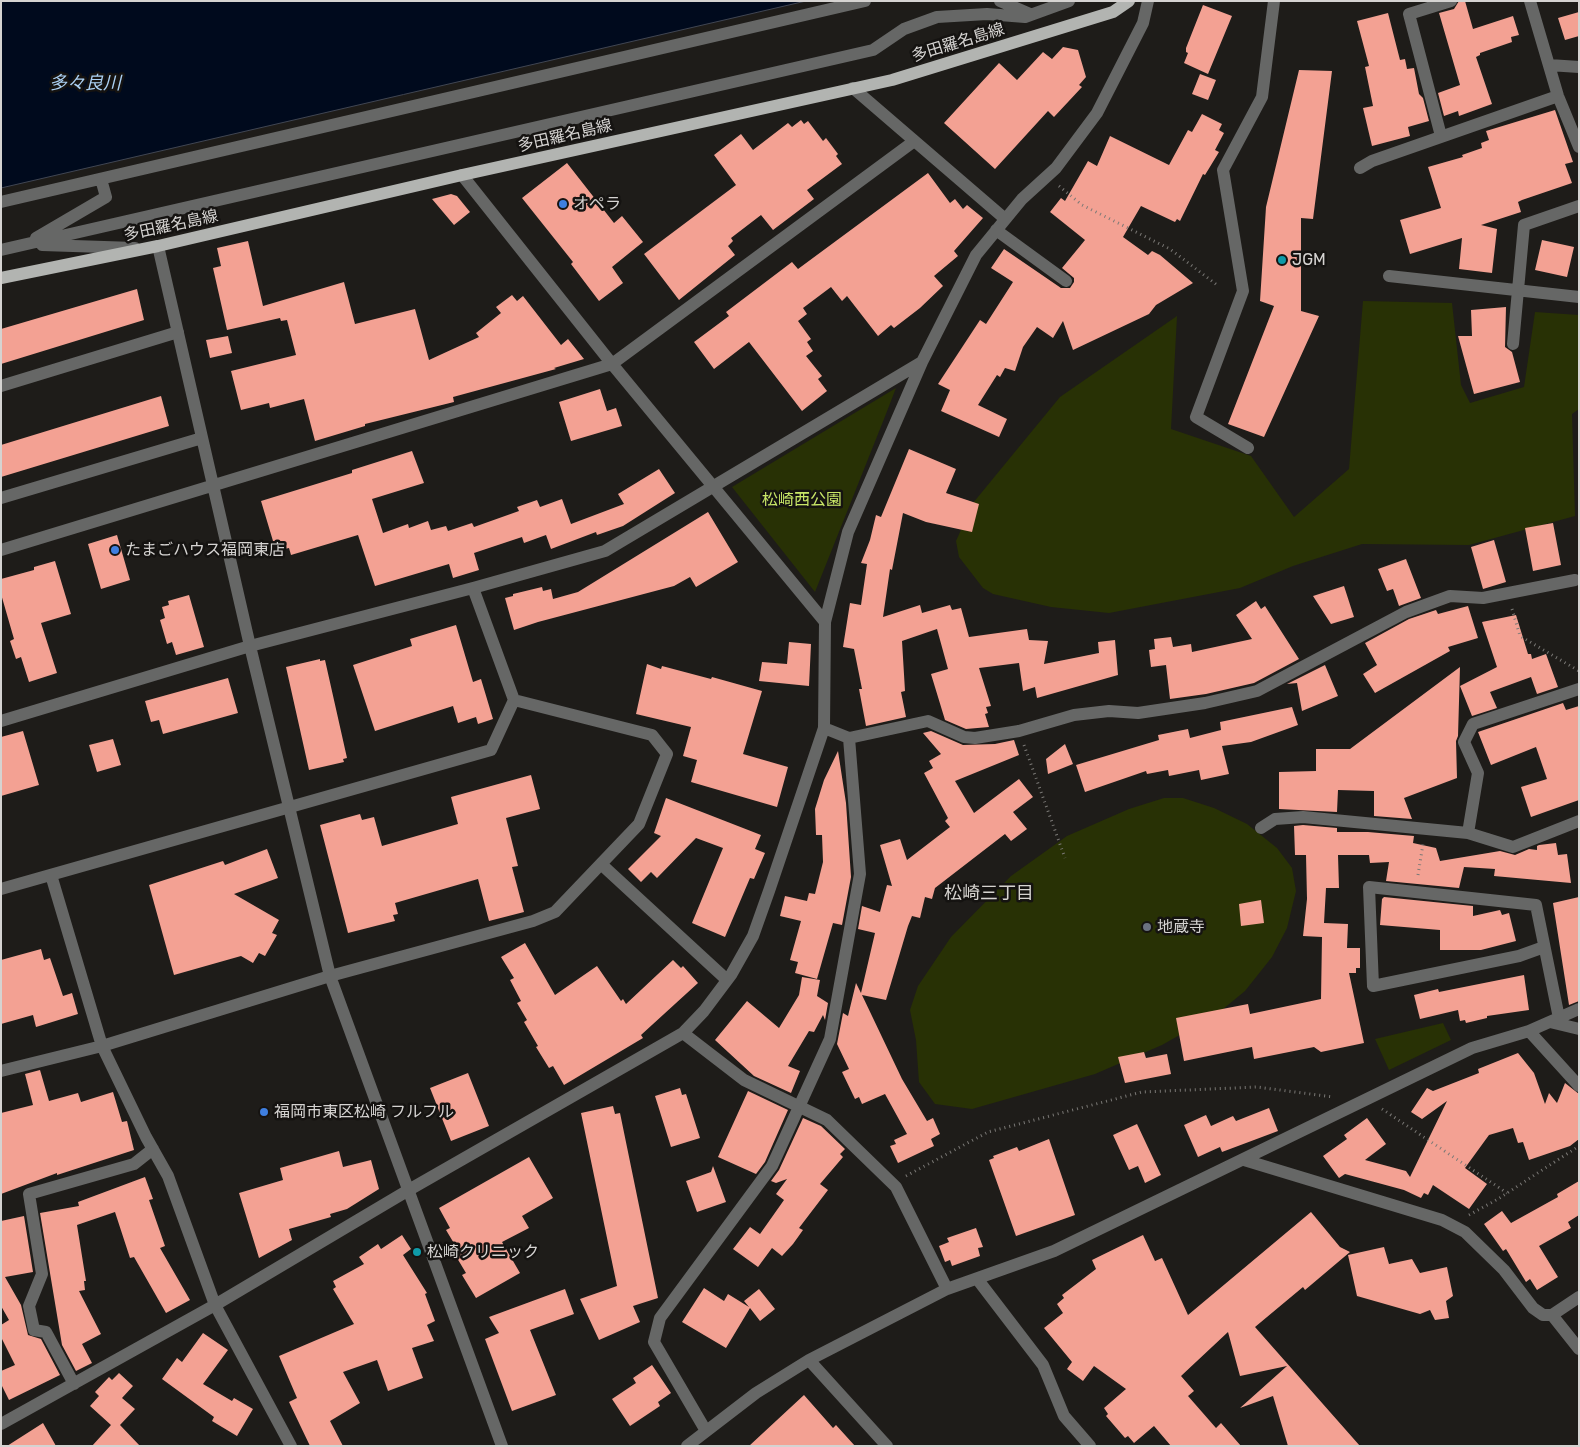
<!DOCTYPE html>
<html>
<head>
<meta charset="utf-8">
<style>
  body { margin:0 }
  #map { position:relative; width:1580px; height:1447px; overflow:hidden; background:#1e1c19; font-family:Rubik,sans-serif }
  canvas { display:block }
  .frame { position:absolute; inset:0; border:2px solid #d5d3d1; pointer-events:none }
</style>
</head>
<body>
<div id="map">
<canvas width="1580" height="1447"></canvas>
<div class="frame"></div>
</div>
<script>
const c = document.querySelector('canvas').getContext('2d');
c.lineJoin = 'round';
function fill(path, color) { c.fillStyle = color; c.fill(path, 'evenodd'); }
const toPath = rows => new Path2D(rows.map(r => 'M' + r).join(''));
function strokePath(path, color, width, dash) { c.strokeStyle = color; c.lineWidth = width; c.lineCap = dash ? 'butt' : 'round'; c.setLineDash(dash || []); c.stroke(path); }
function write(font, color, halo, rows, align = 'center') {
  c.font = font + ' Rubik,"Noto Sans JP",sans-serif'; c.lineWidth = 5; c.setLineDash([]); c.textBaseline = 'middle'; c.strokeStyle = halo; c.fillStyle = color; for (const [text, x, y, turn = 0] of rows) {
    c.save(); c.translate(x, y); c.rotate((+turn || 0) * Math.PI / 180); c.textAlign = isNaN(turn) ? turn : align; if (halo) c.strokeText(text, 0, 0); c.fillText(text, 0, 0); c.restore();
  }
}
fill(toPath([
  [1363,301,1452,303,1461,385,1470,403,1524,387,1535,312,1579,315,1579,409,1572,414,1575,516,1469,545,1362,544,1293,566,1240,588,1109,613,1051,607,993,594,983,588,959,557,956,541,973,503,1060,397,1177,316,1171,429,1251,456,1294,517,1349,469],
  [896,388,884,419,815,592,732,487],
  [1164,798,1183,798,1214,808,1247,824,1277,848,1292,868,1296,891,1287,928,1272,957,1245,991,1217,1014,1162,1045,1095,1074,972,1109,935,1104,919,1082,916,1040,910,1010,918,986,951,937,1011,876,1067,836,1129,809],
  [1443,1023,1451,1040,1389,1070,1375,1039]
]), '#283105');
const water = toPath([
  [1,1,806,1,1,188,1,1]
]);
fill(water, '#000a1d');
strokePath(water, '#404653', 1);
fill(toPath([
  [1459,1,1465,1,1473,29,1513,16,1519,35,1511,37,1512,42,1480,53,1480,55,1476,57,1492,104,1459,116,1458,111,1444,116,1438,93,1460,85,1439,13,1454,9],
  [1203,5,1232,16,1208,74,1184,63,1188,53,1186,52,1186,48],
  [1579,12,1579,36,1565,40,1558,18],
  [1388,13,1400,60,1405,59,1407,69,1414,68,1419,94,1423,98,1429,121,1408,127,1410,136,1372,146,1363,108,1373,106,1365,67,1369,66,1357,21],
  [1063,47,1078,50,1086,77,1079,85,1082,87,1054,117,1048,111,995,169,944,123,999,63,1017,80,1043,52,1052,59],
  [1299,70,1332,71,1313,219,1301,218,1301,311,1319,316,1264,437,1228,424,1274,306,1260,301,1266,207],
  [1200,74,1216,80,1208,100,1192,94],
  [1555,110,1573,162,1565,164,1572,183,1522,200,1518,202,1521,212,1481,225,1497,229,1492,273,1459,269,1462,238,1410,254,1400,220,1441,208,1428,167,1463,157,1462,155,1482,148,1481,143,1489,140,1486,131],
  [1202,114,1222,124,1219,130,1224,133,1215,150,1219,152,1205,175,1203,174,1180,221,1177,219,1175,222,1141,206,1123,237,1148,255,1152,251,1160,255,1193,283,1156,305,1149,314,1073,350,1063,321,1053,338,1037,327,1023,347,1015,371,1005,368,1000,377,997,375,978,405,1007,419,999,437,941,411,950,390,938,384,980,320,986,324,1013,282,991,268,1004,249,1061,288,1070,288,1074,282,1074,278,1062,268,1085,240,1050,212,1061,198,1065,201,1088,161,1097,166,1110,136,1169,165,1188,130,1192,132],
  [801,120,804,124,808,121,823,141,826,138,838,154,836,156,842,164,807,190,814,199,773,230,761,215,731,238,733,241,728,246,735,255,679,300,644,254,736,185,714,155,741,134,753,150,788,123,792,127],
  [567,163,614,223,622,216,643,242,612,267,623,283,599,301,571,264,573,262,522,198],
  [928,173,950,203,955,199,963,209,967,205,983,218,954,251,958,256,934,276,943,286,920,308,894,328,891,325,878,336,847,296,842,301,831,287,803,308,807,314,798,321,811,339,807,342,813,351,806,356,822,376,818,379,827,391,802,411,749,342,714,369,694,342,729,316,726,312,792,262,798,269],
  [451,194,457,196,470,212,454,225,432,199],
  [1542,240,1574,247,1567,277,1535,270],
  [248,241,263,306,344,282,355,324,415,309,429,360,479,337,476,333,501,313,496,307,512,295,517,301,523,296,561,345,568,339,584,359,554,368,556,369,453,397,454,402,365,424,365,426,315,441,304,399,270,408,269,403,241,410,231,371,296,355,287,320,281,321,280,318,227,330,213,268,221,266,217,248],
  [137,289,144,320,1,364,1,329],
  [1506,307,1505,347,1512,352,1520,382,1474,394,1458,336,1472,336,1471,310],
  [228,336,232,353,210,358,206,340],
  [600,389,607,411,616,408,622,426,571,441,559,402],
  [161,396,169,426,1,477,1,445],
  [909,449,956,469,946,493,979,504,972,532,926,522,903,513,892,570,890,569,883,617,920,605,922,613,950,605,952,610,961,608,969,637,1027,629,1029,640,1048,641,1044,664,1099,653,1098,642,1115,640,1118,675,1037,698,1035,687,1023,691,1019,663,979,668,991,706,986,707,988,713,985,714,989,727,966,729,945,720,931,674,948,669,937,629,902,641,905,691,901,692,906,717,866,726,859,689,862,689,854,649,843,647,850,603,861,605,867,564,861,563,870,540,876,515,881,517],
  [412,451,424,483,372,499,383,533,408,524,409,528,428,521,431,530,446,526,448,531,472,523,474,527,519,511,517,507,537,500,540,507,562,499,571,524,624,504,618,494,659,469,675,493,623,526,597,535,596,532,551,549,546,535,524,543,522,537,474,553,479,570,453,578,449,564,375,586,358,535,291,555,289,548,276,551,261,501,352,473,352,470],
  [708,512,738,562,696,587,690,577,674,586,538,622,514,630,505,598,513,596,513,594,542,587,543,591,551,589,553,599,578,592],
  [1553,523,1561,565,1533,571,1525,528],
  [117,535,130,580,101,589,88,544],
  [1494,540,1506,582,1483,589,1471,547],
  [1406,559,1421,598,1399,606,1393,589,1387,591,1378,569],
  [55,561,71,614,41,623,57,673,29,682,21,657,16,659,10,641,14,639,1,594,1,579,34,570,34,567],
  [1344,586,1354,617,1331,624,1313,596],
  [189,595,204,647,176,655,172,642,167,644,160,620,165,618,162,607,169,605,168,601],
  [1256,601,1261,609,1265,606,1299,659,1254,683,1206,694,1170,699,1166,665,1151,667,1149,650,1155,649,1154,639,1171,637,1173,647,1191,644,1192,652,1252,639,1236,615],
  [1468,606,1478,638,1448,647,1450,651,1375,693,1363,674,1377,665,1365,643,1409,619,1436,610,1438,614],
  [1516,615,1528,654,1531,654,1532,659,1546,654,1558,687,1537,694,1531,677,1490,692,1497,708,1472,716,1460,686,1497,667,1482,622],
  [456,625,473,682,481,679,493,719,478,724,476,717,458,723,453,706,375,731,353,665,412,646,410,639],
  [789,642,811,644,809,686,759,681,762,662,787,664],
  [320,659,320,661,325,660,347,758,343,759,344,762,309,770,286,667],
  [647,664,661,669,662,666,711,679,712,677,762,691,743,754,788,767,777,807,691,782,697,760,683,756,691,727,636,714],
  [1325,665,1338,696,1302,711,1297,683,1287,684],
  [1460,667,1458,736,1456,741,1457,778,1404,798,1412,819,1374,816,1374,791,1338,790,1337,812,1279,809,1279,772,1316,771,1316,749,1350,749],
  [228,678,238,713,163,734,159,720,151,722,145,701],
  [1563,703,1566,710,1579,706,1579,800,1531,817,1521,787,1547,779,1536,747,1491,765,1478,732],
  [1292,707,1298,725,1251,742,1222,746,1229,774,1201,780,1199,770,1169,776,1168,770,1147,774,1146,771,1085,792,1076,765,1159,740,1158,735,1188,729,1190,738,1221,730,1220,722],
  [23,731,39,785,1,796,1,737],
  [931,731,963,745,995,744,1014,740,1019,755,955,781,974,813,1019,779,1033,797,1013,812,1027,829,1011,841,1005,834,935,888,932,899,925,897,920,918,912,916,908,926,886,1000,862,995,902,1079,927,1121,933,1118,940,1134,931,1139,934,1146,898,1163,890,1146,896,1144,894,1140,907,1134,885,1094,862,1104,859,1097,855,1099,842,1072,849,1069,837,1044,843,1013,848,1016,856,983,861,993,875,933,858,929,862,906,880,912,887,885,892,886,880,845,900,839,907,860,950,827,945,821,948,818,924,773,933,768,929,761,941,754,923,733],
  [113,739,121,765,97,772,89,745],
  [1065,744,1073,764,1048,774,1046,759],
  [838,751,846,803,851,877,842,925,833,923,817,979,795,973,798,962,790,960,801,921,780,916,785,896,807,901,809,893,815,894,823,862,822,835,816,835,815,809,824,780],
  [531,775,540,809,506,818,518,866,512,867,524,912,489,921,478,879,395,903,398,914,393,915,395,921,348,933,320,825,360,814,362,820,374,817,382,846,458,824,451,797],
  [666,798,761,835,755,849,765,853,754,879,750,878,725,937,692,923,723,848,696,838,657,878,651,872,641,882,628,869,661,836,654,833],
  [1303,825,1337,828,1337,832,1368,832,1414,836,1413,843,1436,848,1440,861,1500,851,1515,855,1529,849,1537,850,1537,846,1539,845,1556,843,1558,855,1567,854,1571,883,1494,876,1495,869,1464,867,1459,888,1386,881,1389,862,1370,863,1369,855,1338,855,1339,888,1326,888,1324,923,1348,924,1347,948,1360,948,1360,968,1356,968,1356,973,1349,973,1364,1043,1321,1052,1314,1047,1254,1059,1252,1047,1184,1061,1176,1018,1248,1004,1250,1014,1321,999,1322,937,1303,936,1307,899,1306,855,1295,855,1294,826],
  [267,849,278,878,234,894,279,920,272,933,277,935,265,956,259,953,253,963,241,956,174,975,149,885,223,861,225,865],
  [1384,897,1473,906,1473,916,1500,910,1502,915,1509,913,1516,941,1481,950,1440,950,1440,930,1380,925,1382,899],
  [1579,897,1579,1001,1569,1005,1553,903],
  [1261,900,1264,923,1241,926,1239,904],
  [525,943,555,995,597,966,621,1001,623,999,626,1004,673,960,681,968,683,966,698,983,641,1035,643,1038,564,1085,553,1066,549,1068,536,1047,538,1046,524,1022,527,1020,517,1003,521,1001,510,980,514,978,501,957],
  [41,949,44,960,50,958,63,996,72,993,78,1014,36,1027,33,1015,1,1024,1,960],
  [1524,975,1529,1010,1487,1016,1487,1018,1466,1023,1465,1020,1460,1021,1458,1010,1420,1019,1414,995,1438,989,1439,992],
  [802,977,820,980,817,996,828,1003,825,1020,823,1015,814,1032,809,1031,788,1066,800,1071,791,1093,754,1076,715,1040,747,1001,779,1028,799,995],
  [1144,1052,1146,1058,1167,1054,1171,1074,1125,1083,1118,1057],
  [1518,1053,1534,1073,1545,1104,1549,1093,1557,1103,1565,1083,1579,1094,1579,1139,1570,1146,1529,1160,1523,1142,1518,1143,1513,1128,1489,1135,1465,1168,1487,1184,1469,1209,1433,1185,1428,1195,1424,1193,1421,1198,1404,1190,1345,1174,1339,1178,1323,1156,1347,1139,1344,1135,1367,1118,1386,1144,1365,1160,1406,1171,1410,1177,1447,1101,1422,1119,1411,1112,1427,1088,1433,1091,1479,1073,1478,1069],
  [40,1070,49,1101,78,1093,81,1102,113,1092,122,1122,127,1121,134,1150,57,1175,57,1173,1,1194,1,1113,33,1105,25,1074],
  [468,1073,489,1126,451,1141,430,1088],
  [680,1088,682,1095,686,1094,700,1138,671,1147,655,1096],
  [748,1091,788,1110,765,1162,756,1174,718,1157],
  [613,1106,615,1114,620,1113,658,1298,633,1306,640,1322,599,1340,580,1299,617,1286,581,1113],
  [1269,1108,1278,1131,1222,1152,1220,1147,1198,1157,1184,1125,1206,1115,1211,1126,1233,1116,1236,1121],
  [803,1118,821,1126,845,1149,840,1154,843,1157,820,1184,828,1190,799,1228,803,1230,793,1244,782,1256,772,1248,758,1267,733,1249,750,1227,760,1234,784,1200,776,1194,787,1179,776,1183,771,1181,779,1170],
  [1137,1124,1161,1175,1145,1183,1138,1166,1129,1170,1113,1135],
  [1049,1139,1075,1215,1016,1236,989,1160,994,1158,993,1156,1017,1147,1019,1151],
  [339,1151,343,1167,371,1160,379,1189,347,1209,330,1214,331,1217,289,1229,292,1240,259,1258,239,1193,283,1180,280,1168],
  [529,1157,553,1198,522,1216,529,1228,502,1242,520,1273,476,1298,462,1275,466,1273,457,1258,461,1255,446,1230,450,1228,439,1208],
  [713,1166,726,1202,697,1212,686,1181,711,1172],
  [145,1177,153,1199,149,1200,165,1246,160,1248,190,1300,166,1313,134,1257,130,1258,115,1212,77,1225,86,1281,84,1281,85,1290,79,1291,101,1334,82,1344,92,1363,76,1371,62,1345,40,1213,79,1206,78,1202],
  [1579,1181,1579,1215,1568,1222,1571,1228,1539,1246,1558,1277,1537,1290,1530,1279,1526,1282,1506,1249,1503,1251,1484,1224,1502,1211,1511,1223,1558,1197,1557,1194],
  [1311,1212,1340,1247,1350,1252,1305,1290,1303,1287,1255,1327,1360,1446,1288,1446,1273,1396,1240,1408,1287,1366,1240,1376,1228,1332,1181,1376,1194,1391,1188,1396,1216,1428,1221,1423,1241,1446,1171,1446,1154,1426,1134,1443,1128,1436,1125,1438,1106,1416,1108,1414,1104,1408,1126,1389,1094,1366,1083,1381,1067,1369,1072,1362,1044,1328,1063,1313,1057,1304,1064,1298,1062,1295,1096,1269,1092,1260,1143,1235,1155,1261,1162,1258,1188,1315],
  [24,1216,33,1272,5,1277,21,1305,28,1335,41,1339,60,1375,9,1400,1,1384,1,1371,15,1365,1,1337,1,1325,9,1320,1,1306,1,1221],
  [976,1228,983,1247,978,1248,980,1256,952,1266,950,1260,945,1262,939,1246,949,1242,947,1238],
  [402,1235,411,1249,403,1255,427,1293,425,1294,435,1321,427,1325,434,1341,412,1348,423,1378,388,1391,377,1360,343,1372,360,1403,330,1421,343,1446,310,1446,289,1402,297,1398,279,1356,354,1324,333,1289,336,1287,333,1281,364,1264,359,1257,378,1244,381,1249],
  [1384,1247,1389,1264,1412,1259,1420,1273,1447,1267,1453,1296,1446,1301,1449,1318,1435,1320,1430,1310,1420,1314,1357,1296,1348,1255],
  [704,1288,724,1301,728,1294,749,1307,744,1301,759,1289,775,1309,760,1321,750,1308,726,1348,682,1322],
  [565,1289,574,1314,530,1330,556,1395,512,1411,485,1339,499,1333,489,1317],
  [203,1333,228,1350,203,1384,232,1401,234,1398,253,1409,237,1436,212,1421,214,1417,162,1379,177,1358,182,1362],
  [652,1365,671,1393,658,1402,660,1406,630,1426,612,1399,636,1383,633,1378],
  [119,1373,133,1386,122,1398,135,1409,120,1425,140,1446,92,1446,111,1425,90,1406,99,1396,95,1392,109,1377,112,1380],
  [804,1395,833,1428,836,1425,855,1446,749,1446],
  [43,1423,56,1446,7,1446]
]), '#f3a193');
strokePath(toPath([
  [1059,186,1082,205,1170,249,1217,285],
  [1512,609,1520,636,1579,671],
  [1024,745,1065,858],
  [1418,875,1423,844],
  [1382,1109,1507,1193],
  [906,1176,988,1132,1142,1092,1257,1087,1333,1097],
  [1469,1215,1498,1199,1579,1146]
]), '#7b7976', 3, [1, 4]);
strokePath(toPath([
  [1000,1,1030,14],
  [1530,1,1558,96,1579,147],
  [1549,65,1579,67],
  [853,88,1004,218],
  [1441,136,1409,14,1451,1],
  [1360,168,1372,161,1558,96],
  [462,175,612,364,825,622],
  [1,202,865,1],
  [996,230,1066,281],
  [36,238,106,197,101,179],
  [42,245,135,248],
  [158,246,250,646,330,976,502,1446],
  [1,250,873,50,904,29,937,17,987,14,1025,17,1069,1],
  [1389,276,1579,297],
  [1513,344,1524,225,1579,206],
  [1,386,178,332],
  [1248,448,1196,417,1243,291,1223,170,1262,97,1274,1],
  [1,498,202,438],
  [1,550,612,364,913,142],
  [1,721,250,646,473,588,605,551,922,362],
  [849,738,928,721,964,737,975,738,1019,731,1074,715,1109,711,1138,713,1205,703,1257,691,1406,612,1450,596,1483,598,1575,580],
  [1261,828,1275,819,1303,817,1468,833,1513,847,1579,821],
  [1468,833,1478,773,1464,742,1473,724,1579,689],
  [601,864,727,980],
  [51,875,102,1046,146,1137,168,1176,215,1305,291,1446],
  [1,889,491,750,514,700,473,588],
  [1544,947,1519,956,1373,986,1369,887,1536,905,1559,1018],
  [1550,1022,1579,1029],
  [1529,1031,1579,1086],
  [683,1033,744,1080,827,1120,896,1187,947,1289],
  [1,1071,102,1046,330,976,533,921,555,912,639,824,667,754,652,735,514,700],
  [1244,1160,1442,1220,1465,1232,1504,1270,1533,1308,1543,1315,1552,1315,1579,1297],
  [978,1280,1043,1365,1064,1416,1090,1446],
  [1552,1315,1579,1349],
  [809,1360,887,1446],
  [74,1384,46,1332,34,1330,29,1306,42,1274,29,1194,134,1164,153,1149],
  [1,1424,215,1305,407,1191,683,1033,704,1011,731,975,753,936,769,891,824,728,825,622,848,532,922,362,976,255,1022,199,1056,168,1097,113,1143,23,1148,1],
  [706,1431,654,1342,660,1318,772,1166,830,1039,860,874,849,738,824,728],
  [687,1446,756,1393,809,1360,947,1289,1054,1251,1472,1048,1529,1031,1579,1009]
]), '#666766', 12);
strokePath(toPath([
  [1,278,158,246,462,175,892,80,1113,12,1129,1]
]), '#b2b4b1', 12);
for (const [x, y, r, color] of [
  [563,204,5,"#3f7fe0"],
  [1282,260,5,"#0f9aa8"],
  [115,550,5,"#3f7fe0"],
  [1147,927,5,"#6b7280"],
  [264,1112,5,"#3f7fe0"],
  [417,1252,5,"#0f9aa8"]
]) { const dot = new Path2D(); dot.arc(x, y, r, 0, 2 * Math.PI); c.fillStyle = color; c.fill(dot); strokePath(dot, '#151311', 2); }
write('16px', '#d5d3d1', '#151311', [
  ["多田羅名島線",958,43,-17],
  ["多田羅名島線",565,136,-13],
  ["多田羅名島線",171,226,-12]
]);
write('16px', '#d5d3d1', '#151311', [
  ["オペラ",573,204],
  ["JGM",1292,260],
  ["たまごハウス福岡東店",125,550],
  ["地蔵寺",1157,927],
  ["福岡市東区松崎 フルフル",274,1112],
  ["松崎クリニック",427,1252]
], 'left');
write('16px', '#c8e667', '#151311', [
  ["松崎西公園",802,500]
]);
write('italic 18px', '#acd1f4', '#151311', [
  ["多々良川",85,84]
]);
write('18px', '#d5d2ce', '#151311', [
  ["松崎三丁目",989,894]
]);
</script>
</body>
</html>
